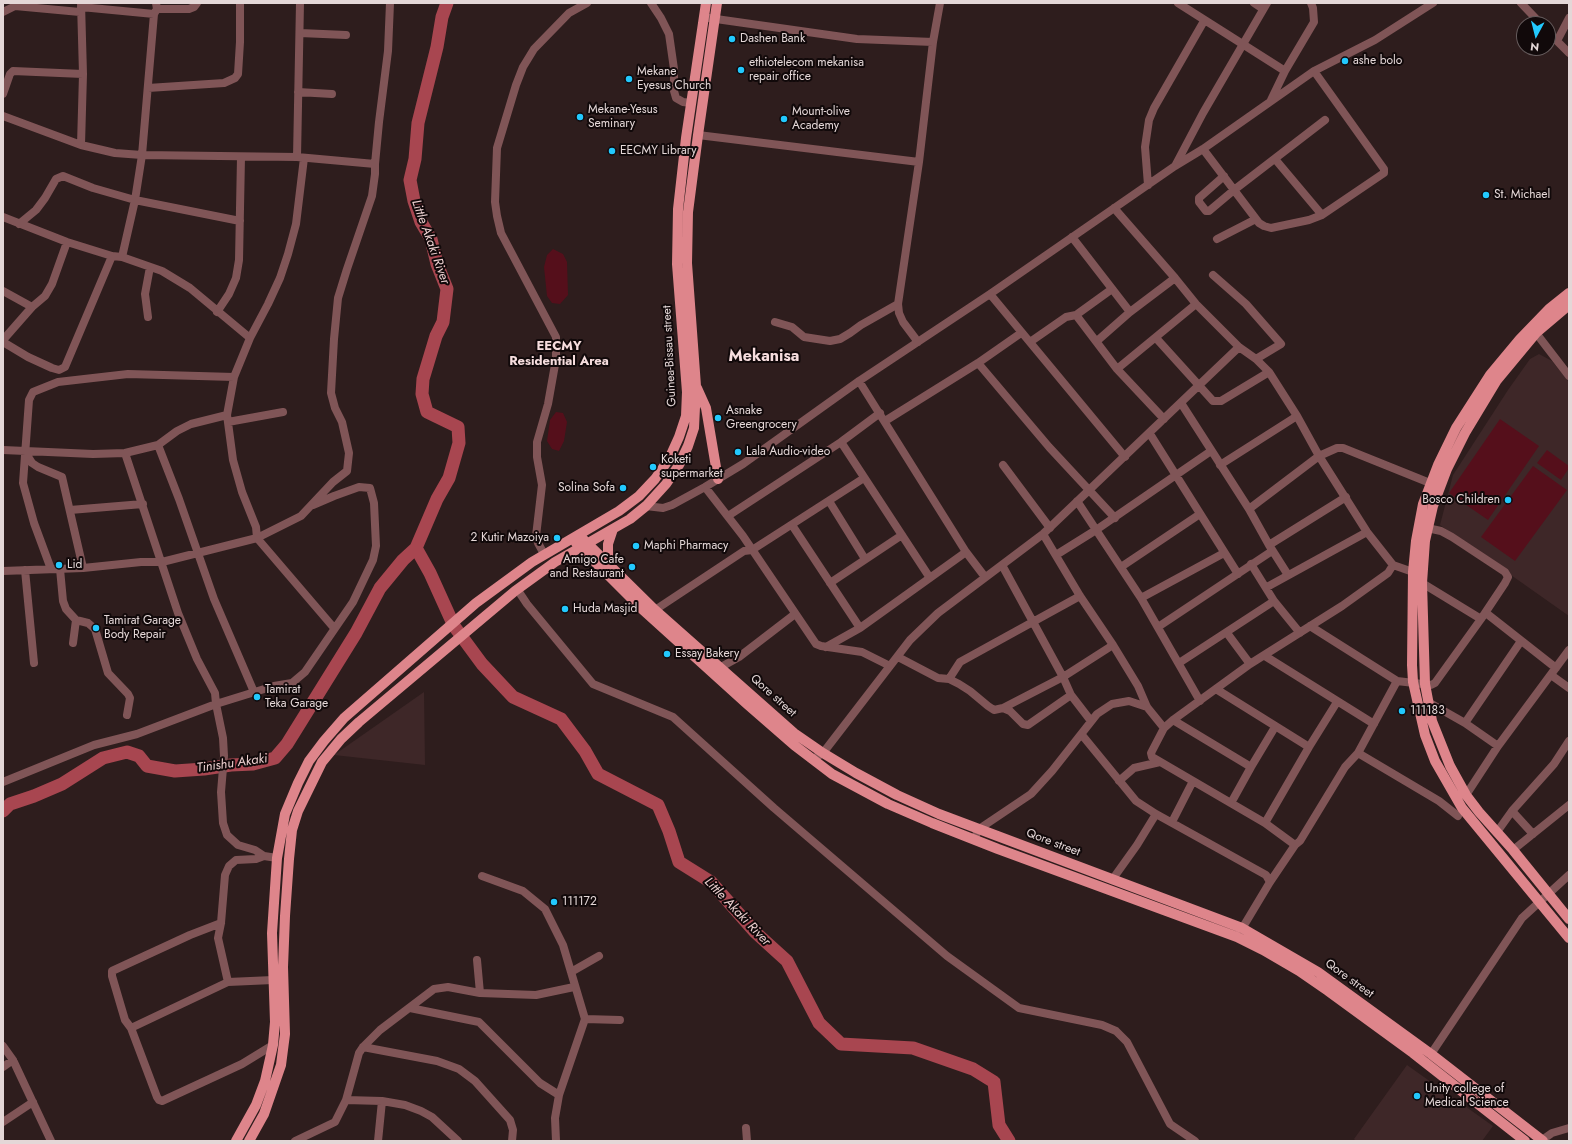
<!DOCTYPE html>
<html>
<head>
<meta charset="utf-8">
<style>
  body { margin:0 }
  #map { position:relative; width:1572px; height:1144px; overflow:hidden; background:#2e1d1d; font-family:Jost,sans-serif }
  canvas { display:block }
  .frame { position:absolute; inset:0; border:4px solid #e4d7d7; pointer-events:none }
  .north { position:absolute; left:1516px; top:16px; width:40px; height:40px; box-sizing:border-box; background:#11090a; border:1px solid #655b5c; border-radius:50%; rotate:187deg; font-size:11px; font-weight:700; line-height:16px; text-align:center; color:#e4d7d7 }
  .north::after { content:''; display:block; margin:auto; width:14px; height:18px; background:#22c9fe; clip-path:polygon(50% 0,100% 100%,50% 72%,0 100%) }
</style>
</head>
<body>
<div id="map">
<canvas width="1572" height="1144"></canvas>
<div class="frame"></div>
<div class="north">N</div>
</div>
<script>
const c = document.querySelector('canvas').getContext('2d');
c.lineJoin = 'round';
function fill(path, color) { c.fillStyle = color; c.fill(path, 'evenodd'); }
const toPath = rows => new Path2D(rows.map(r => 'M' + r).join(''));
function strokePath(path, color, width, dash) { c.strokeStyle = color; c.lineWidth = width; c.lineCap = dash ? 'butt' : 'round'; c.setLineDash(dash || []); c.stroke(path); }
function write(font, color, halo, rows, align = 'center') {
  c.font = font + ' Jost,sans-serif'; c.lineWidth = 4; c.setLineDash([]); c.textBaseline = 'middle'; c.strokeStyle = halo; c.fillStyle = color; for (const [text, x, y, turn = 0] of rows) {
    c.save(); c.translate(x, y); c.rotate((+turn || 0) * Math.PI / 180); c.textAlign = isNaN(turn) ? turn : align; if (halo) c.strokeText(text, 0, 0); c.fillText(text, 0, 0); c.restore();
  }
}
fill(toPath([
  [1539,354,1552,361,1569,382,1569,616,1440,525,1453,475,1508,390,1530,359],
  [424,692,425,765,334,755],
  [1407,1065,1493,1126,1482,1141,1356,1141,1354,1139]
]), '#3e2728');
fill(toPath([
  [553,249,563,254,567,262,568,295,560,304,552,303,547,296,544,267,547,255],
  [556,412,563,413,567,422,564,441,559,451,552,449,547,441,550,420],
  [1500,419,1539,446,1488,520,1449,493],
  [1547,450,1569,466,1569,468,1561,480,1537,463],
  [1533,466,1567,490,1515,561,1481,537]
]), '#550f1b');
strokePath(toPath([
  [416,548,430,573,454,626,482,664,513,697,561,719,585,751,598,774,658,805,669,831,679,862,711,882,755,932,787,961,819,1023,841,1044,913,1048,973,1069,994,1082,999,1125,1009,1141],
  [3,811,10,804,34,796,62,784,103,758,127,752,139,756,147,766,175,771,204,769,231,765,253,764,275,758,287,744,356,633,380,588,403,560,416,548,437,499,449,478,459,443,458,427,427,412,422,394,423,379,436,336,443,322,447,289,437,264,431,239,421,222,414,201,410,180,415,159,418,123,437,47,442,17,447,3]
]), '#a84650', 13);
strokePath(toPath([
  [651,3,661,18,669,34,674,69,674,91,676,98,683,102,691,103],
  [1178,3,1285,71],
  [1254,3,1263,9],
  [1521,3,1541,24],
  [81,7,154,14,157,9,156,3],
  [157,9,189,9,194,7,197,3],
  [3,12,15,6,80,12],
  [709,18,857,39,933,42],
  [1548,32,1569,53],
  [300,33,346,35],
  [1557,41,1569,18],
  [148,88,224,83,235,78,238,74,240,42,240,3],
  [298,92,332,94],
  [3,94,10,74,13,71,83,74],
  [1271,100,1285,71,1314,22,1313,8,1311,3],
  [3,116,81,145,115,153,142,155,297,157,375,164],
  [698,135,919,162],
  [81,145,83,74,81,3],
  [1203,149,1259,223,1264,226,1271,228,1309,220,1322,215,1381,175,1384,173,1384,169,1314,71],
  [297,157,300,3],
  [304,158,296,224,288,254,280,278,268,304,250,338,234,377,227,415,233,460,242,492,256,527,257,538,334,628],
  [1275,159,1322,215],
  [1175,166,1203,113,1267,3],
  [1224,176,1199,198,1199,202,1206,211,1209,211,1234,190,1325,120],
  [1148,185,1145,147,1149,120,1154,108,1204,21],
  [1114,208,1175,278,1196,304,1239,347,1256,359,1269,372,1297,416,1319,456,1367,532,1393,565,1413,572],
  [3,217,67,242,112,256,122,257,162,271,190,288,250,338],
  [19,224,36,210,45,198,56,179,63,176,93,188,135,200,240,221],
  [1072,237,1130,312],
  [1217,239,1256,219],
  [122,257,135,200,142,155,154,14],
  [1213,275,1246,304,1281,344,1256,359],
  [3,291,32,307],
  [990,294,1125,457],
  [217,312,229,294,236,278,239,260,241,157],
  [1076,315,1117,369,1164,419],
  [148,317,145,294,150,267],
  [775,322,792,327,804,337,830,341,840,339,850,333,861,325,898,304],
  [1536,333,1569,376],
  [1156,338,1213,401,1221,401,1269,372],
  [3,340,32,307,45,296,52,284,67,242],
  [1097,341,1130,312,1175,278],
  [3,342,28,357,52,368,59,370,65,367,112,256],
  [918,342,903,322,899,313,898,304,919,162,933,42,940,3],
  [1030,342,1066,317,1076,315,1112,289],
  [978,363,1049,447,1115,518],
  [1117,369,1196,304],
  [859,381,966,552,985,577],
  [1181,403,1249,509,1269,545,1288,575],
  [885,421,978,363,1021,333],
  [228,422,283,412],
  [1150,434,1238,574],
  [841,442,930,578],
  [158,445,179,499,214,599,254,692],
  [3,450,93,454,125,453,158,445,177,431,191,424,227,415],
  [25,452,32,463,38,467,62,477,83,568],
  [125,453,178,613,197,659,215,693,216,704,223,738,224,756,221,792,223,823,227,835,238,845,255,850,264,856,277,858],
  [1003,465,1050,528],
  [1220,465,1297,416],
  [705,487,743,536,816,644,821,646,862,652,890,666],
  [829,501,865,559],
  [1077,501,1141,598,1200,701],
  [646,506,663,508,672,505,705,487,743,464,859,381,990,294,1175,166,1203,149,1314,71,1375,40,1433,3],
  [1249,509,1319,456,1337,448,1343,448,1430,483],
  [70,510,143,504],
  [728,516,841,442,880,413],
  [792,525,860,628],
  [1043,534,1080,596,1113,645,1138,686,1147,707,1164,728],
  [1269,545,1346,497],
  [544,554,538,543,536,536,542,485,537,457,537,442,548,404,556,359,556,337,501,233,497,216,495,202,497,148,516,85,523,67,534,49,569,13,587,3],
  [1056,555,1096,530,1211,451],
  [1251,564,1274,601,1300,633],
  [1002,565,1063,677,1071,695,1091,721],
  [1121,567,1200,514],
  [51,569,34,523,23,483,29,400,33,392,58,382,128,374,234,377],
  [60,569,63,601,66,609,76,620,73,643],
  [25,570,34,663],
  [3,571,83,568,141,562,162,562,257,538,301,516,333,482,347,471,349,453,342,422,335,408,331,393,334,339,338,298,347,269,372,196,375,174,375,164,379,122,388,51,390,3],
  [830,583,902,535],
  [1422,583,1481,619],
  [1267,587,1367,532],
  [517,589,527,604,593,684,673,717,774,808,947,956,1019,1008,1102,1025,1116,1031,1127,1042,1170,1124,1195,1141],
  [1141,598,1224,553],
  [655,610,744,551,752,550,864,478],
  [1486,613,1556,668],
  [76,620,88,623,95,629,108,673,128,694,130,698,127,715],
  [1310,626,1397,681,1431,685,1435,683,1481,619,1505,583,1508,577,1505,572,1452,537,1441,531,1427,528],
  [1158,627,1272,551],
  [1227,633,1250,664],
  [826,647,860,628,966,552],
  [1265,656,1374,724],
  [898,657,938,678,949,679,959,684,970,691,988,706,994,710,1003,708,1010,711,1023,724,1028,725,1071,695],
  [1179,663,1274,601],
  [721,667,739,657,795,614],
  [1551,675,1569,688],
  [949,679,960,662,1080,596],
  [1216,689,1309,747],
  [1428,702,1465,723,1498,746],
  [1003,708,1063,677,1113,645],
  [1173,720,1251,767],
  [1465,723,1521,641],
  [1082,735,1136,801,1156,814,1266,875,1270,882],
  [1358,753,1439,801,1458,816],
  [813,759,823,753,910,640,938,613,1043,534,1239,347],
  [1119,781,1134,768,1160,762],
  [3,782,94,745,137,734,216,704,274,686,292,683,305,672,353,602,373,560,376,546,374,503,370,488,359,487,334,496,313,505],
  [1466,795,1498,746,1569,650],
  [1231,803,1251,767,1275,727],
  [1512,811,1533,834],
  [1172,822,1193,781],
  [1265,823,1309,747,1337,702],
  [1497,832,1512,811,1554,764,1569,741],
  [974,839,979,829,1031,794,1052,771,1097,714,1112,704,1129,701,1147,707],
  [1295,845,1265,823,1152,757,1151,753,1164,728,1173,720,1250,664,1342,606,1388,573,1393,565],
  [1513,850,1569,805],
  [482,876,523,891,545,909,563,945,585,1019,559,1095,555,1118,556,1141],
  [1112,880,1137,845,1156,814],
  [221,923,190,935,112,971,112,976,125,1020,131,1028,157,1097,159,1100,162,1101,242,1064,273,1045],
  [1240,932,1270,882,1295,845,1300,841,1345,767,1358,753,1397,681],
  [477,960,480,993],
  [571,972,599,956],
  [228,982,218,938,221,923,225,875,229,866,236,860,256,859,264,856],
  [410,1008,479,1022,540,1083,559,1095],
  [585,1019,620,1020],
  [131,1028,228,982,273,980],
  [3,1046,13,1060,51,1141],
  [363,1047,437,1061,459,1069,475,1081,510,1120,513,1130,512,1141],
  [1431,1054,1522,918,1569,875],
  [3,1067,13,1060],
  [346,1100,382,1101,405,1105,421,1111,432,1117,458,1141],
  [3,1122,33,1102],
  [746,1128,747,1141],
  [1542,1140,1552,1133,1569,1128],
  [295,1141,335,1122,346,1100,359,1053,363,1047,380,1030,434,989,448,987,480,993,536,995,574,987],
  [378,1141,382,1101]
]), '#805557', 8);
strokePath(toPath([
  [1569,293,1549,309,1520,339,1490,375,1456,428,1438,465,1423,504,1416,541,1413,572,1412,665,1413,682,1425,735,1435,761,1462,808,1569,938],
  [1569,305,1536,333,1497,380,1465,433,1447,469,1433,506,1425,541,1422,583,1425,684,1432,721,1450,766,1466,795,1479,812,1513,850,1569,919],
  [697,388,706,408,718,479],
  [583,539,655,610,794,733,823,753,856,773,897,795,939,814,1242,928,1318,972,1431,1054,1543,1141],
  [576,543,642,609,747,704,794,745,832,774,888,804,932,823,998,849,1237,937,1263,950,1299,971,1328,991,1413,1053,1525,1141],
  [610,566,608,561,608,544,613,529],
  [236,1141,256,1105,265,1081,273,1045,275,1022,272,933,277,858,285,814,298,783,309,761,324,741,344,718,476,603,532,562,619,511,639,496,655,479,669,459,679,437,686,416,687,392,677,264,678,209,686,138,706,3],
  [249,1141,264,1114,281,1065,285,1034,283,967,285,916,289,859,292,830,298,811,322,762,341,739,359,722,515,591,555,562,630,519,646,506,666,484,679,465,688,446,694,428,696,386,687,263,688,212,698,135,717,3]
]), '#de858b', 10);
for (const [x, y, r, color] of [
  [732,39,4,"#22c9fe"],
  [1345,61,4,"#22c9fe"],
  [741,70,4,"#22c9fe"],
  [629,79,4,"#22c9fe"],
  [580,117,4,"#22c9fe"],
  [784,119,4,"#22c9fe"],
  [612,151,4,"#22c9fe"],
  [1486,195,4,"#22c9fe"],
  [718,418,4,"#22c9fe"],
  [738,452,4,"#22c9fe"],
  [653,467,4,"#22c9fe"],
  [623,488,4,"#22c9fe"],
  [1508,500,4,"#22c9fe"],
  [557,538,4,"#22c9fe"],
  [636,546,4,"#22c9fe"],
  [59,565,4,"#22c9fe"],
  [632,567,4,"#22c9fe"],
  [565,609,4,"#22c9fe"],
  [96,628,4,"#22c9fe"],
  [667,654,4,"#22c9fe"],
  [257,697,4,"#22c9fe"],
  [1402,711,4,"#22c9fe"],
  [554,902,4,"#22c9fe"],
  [1417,1096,4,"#22c9fe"]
]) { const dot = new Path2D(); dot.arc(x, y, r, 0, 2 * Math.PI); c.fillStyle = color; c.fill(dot); strokePath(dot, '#11090a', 1.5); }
write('12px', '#e4d7d7', '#11090a', [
  ["Dashen Bank",740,39],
  ["ashe bolo",1353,61],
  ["ethiotelecom mekanisa",749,63],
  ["repair office",749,77],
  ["Mekane",637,72],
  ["Eyesus Church",637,86],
  ["Mekane-Yesus",588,110],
  ["Seminary",588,124],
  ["Mount-olive",792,112],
  ["Academy",792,126],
  ["EECMY Library",620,151],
  ["St. Michael",1494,195],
  ["Asnake",726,411],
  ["Greengrocery",726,425],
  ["Lala Audio-video",746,452],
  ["Koketi",661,460],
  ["supermarket",661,474],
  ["Solina Sofa",615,488,"right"],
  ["Bosco Children",1500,500,"right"],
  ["2 Kutir Mazoiya",549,538,"right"],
  ["Maphi Pharmacy",644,546],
  ["Amigo Cafe",624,560,"right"],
  ["and Restaurant",624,574,"right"],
  ["Lid",67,565],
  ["Huda Masjid",573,609],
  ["Tamirat Garage",104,621],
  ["Body Repair",104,635],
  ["Essay Bakery",675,654],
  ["Tamirat",265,690],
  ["Teka Garage",265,704],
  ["111183",1410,711],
  ["111172",562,902],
  ["Unity college of",1425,1089],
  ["Medical Science",1425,1103]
], 'left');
write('12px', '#e4d7d7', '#11090a', [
  ["Guinea-Bissau street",670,356,-93],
  ["Qore street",773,696,42],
  ["Qore street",1053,843,21],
  ["Qore street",1349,979,36]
]);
write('italic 13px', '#edd1d1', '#11090a', [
  ["Little Akaki River",430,242,70],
  ["Tinishu Akaki",232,764,-8],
  ["Little Akaki River",737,912,46]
]);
write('bold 13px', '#f6ddde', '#11090a', [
  ["EECMY",559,347],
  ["Residential Area",559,362]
]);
write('bold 16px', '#f6ddde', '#11090a', [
  ["Mekanisa",764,357]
]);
</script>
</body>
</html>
